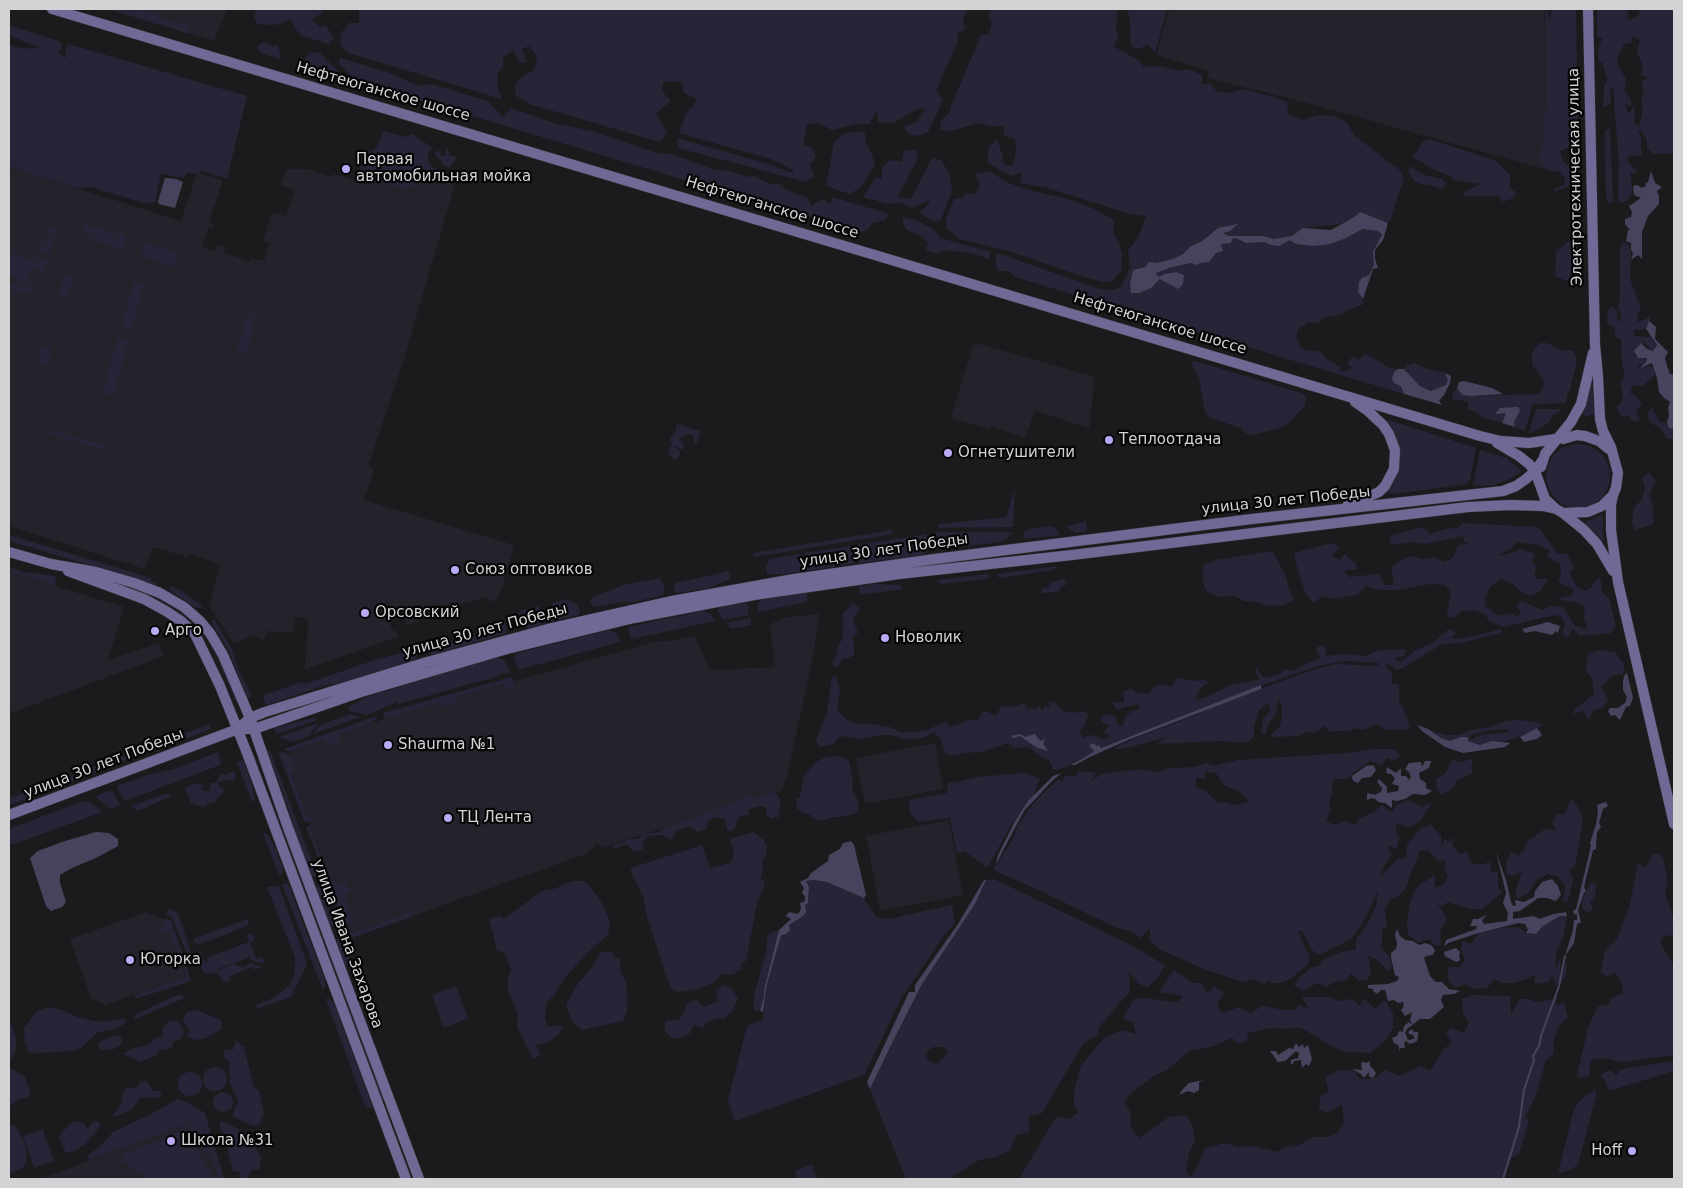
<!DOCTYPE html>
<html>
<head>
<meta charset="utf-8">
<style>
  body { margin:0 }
  #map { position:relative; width:1683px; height:1188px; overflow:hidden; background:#1b1b1e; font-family:"DejaVu Sans",sans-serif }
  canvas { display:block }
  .frame { position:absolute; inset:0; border:10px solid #d3d2d5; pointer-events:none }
</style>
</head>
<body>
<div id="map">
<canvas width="1683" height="1188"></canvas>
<div class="frame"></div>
</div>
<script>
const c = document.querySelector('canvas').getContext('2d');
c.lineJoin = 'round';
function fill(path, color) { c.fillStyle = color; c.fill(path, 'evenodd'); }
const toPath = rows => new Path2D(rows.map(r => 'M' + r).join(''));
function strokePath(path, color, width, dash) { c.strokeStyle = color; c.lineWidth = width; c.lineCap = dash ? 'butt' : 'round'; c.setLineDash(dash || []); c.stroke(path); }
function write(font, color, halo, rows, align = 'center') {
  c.font = font + ' "DejaVu Sans",sans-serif'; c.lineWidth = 4.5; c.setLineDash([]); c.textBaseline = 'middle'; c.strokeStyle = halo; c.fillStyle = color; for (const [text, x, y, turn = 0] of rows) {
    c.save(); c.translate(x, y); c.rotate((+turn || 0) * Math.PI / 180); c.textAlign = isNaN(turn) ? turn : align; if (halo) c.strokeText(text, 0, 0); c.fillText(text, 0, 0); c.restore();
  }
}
fill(toPath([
  [108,9,227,9,214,41],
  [1169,9,1544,9,1550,166,1548,170,1307,103,1207,78,1209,71,1156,55],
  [365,149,418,160,449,175,457,177,404,359,368,466,374,469,364,500,514,545,503,585,496,600,490,602,488,597,418,617,419,622,406,625,403,615,389,619,392,631,396,630,398,637,305,669,308,619,295,617,293,633,267,631,264,640,251,636,234,644,209,606,220,566,215,562,188,554,187,557,153,547,145,569,9,526,9,167,181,221,197,172,223,180,209,223,214,225,213,229,208,228,202,246,215,251,217,244,225,246,224,253,250,261,251,258,264,261,269,243,263,241,272,212,286,216,295,190,281,185,287,169,309,169,332,177,333,174,357,181],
  [979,344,1095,377,1089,428,1035,411,1025,438,991,426,989,429,951,418,973,345],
  [9,572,124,607,108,660,157,644,159,644,164,656,9,714],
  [819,614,814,651,788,773,782,790,601,848,598,843,586,854,351,938,285,754,407,711,658,641,669,641,695,636,710,670,775,667,770,624,787,617],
  [935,743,943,789,865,804,856,758],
  [949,820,963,895,880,911,866,836],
  [146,912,167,921,187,976,105,1005,91,998,70,939],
  [186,1125,211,1159,219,1179,40,1179]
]), '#24222a');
fill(toPath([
  [108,9,139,9,157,14,163,19,186,24,190,34],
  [256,9,322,9,323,12,312,20,320,27,326,26,334,38,329,44,300,35,290,20,274,25,257,24,254,16],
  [359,9,969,9,963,18,965,29,957,34,958,41,936,91,943,100,928,132,918,136,909,134,904,127,916,122,925,110,919,108,893,123,878,122,877,110,869,124,856,124,832,130,818,123,807,124,803,145,812,148,816,157,809,165,815,176,806,182,678,148,677,138,768,164,793,173,793,170,771,159,679,133,688,109,693,107,697,99,684,93,681,82,663,82,662,91,671,101,656,113,667,133,660,142,529,104,515,95,516,83,524,75,534,70,537,57,529,46,522,49,527,62,519,63,514,50,503,58,503,67,498,72,497,86,502,99,349,53,340,45,341,33,349,23,359,23],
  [991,9,1118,9,1116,28,1118,38,1113,46,1138,60,1144,67,1159,66,1177,70,1190,70,1202,75,1202,85,1210,83,1217,92,1229,93,1243,89,1270,96,1287,102,1288,114,1302,120,1317,115,1333,116,1346,122,1355,136,1401,171,1404,183,1400,188,1391,219,1388,223,1360,213,1354,217,1340,224,1303,228,1292,236,1274,239,1263,236,1228,236,1222,232,1237,225,1208,235,1202,241,1191,246,1183,254,1172,259,1133,270,1130,284,1131,293,1139,293,1156,284,1160,279,1165,281,1183,275,1176,272,1165,274,1158,277,1156,273,1169,268,1191,263,1196,265,1201,263,1208,262,1220,243,1231,239,1236,238,1246,243,1264,242,1271,245,1290,240,1330,244,1344,239,1363,229,1378,231,1382,234,1373,252,1374,265,1369,275,1365,276,1359,282,1358,292,1363,299,1362,305,1355,307,1342,314,1326,317,1317,323,1308,322,1298,329,1296,338,1302,349,1321,352,1327,359,1340,367,1339,371,1346,371,1353,368,1348,365,1349,360,1353,357,1359,360,1365,353,1389,368,1398,369,1394,372,1394,383,1401,386,1404,394,1015,277,1009,271,999,271,995,264,997,253,1100,289,1115,290,1121,287,1125,279,1130,267,1128,251,1139,236,1146,216,1130,214,1048,188,1021,183,1021,172,1013,176,998,169,988,162,988,148,997,139,1002,154,1004,165,1013,166,1016,152,1015,139,1003,135,1005,126,991,126,978,123,951,131,941,130,940,122,950,112,951,106,981,35,989,34,992,24,988,17],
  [1127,9,1167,9,1155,53,1148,45,1138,49,1131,46,1130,21],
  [1545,9,1547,9,1550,20,1552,9,1576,9,1578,134,1575,137,1565,139,1577,144,1560,151,1563,162,1575,171,1574,181,1571,185,1555,192,1554,189,1564,185,1565,179,1559,171,1552,172,1549,170,1539,157,1543,144,1546,100],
  [1597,9,1629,9,1627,14,1629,20,1638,16,1640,9,1674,9,1674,154,1654,154,1647,148,1647,141,1642,132,1638,131,1641,138,1641,152,1643,155,1630,156,1626,159,1636,170,1636,173,1630,173,1632,185,1631,195,1626,201,1620,203,1618,197,1619,164,1613,89,1610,87,1611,104,1603,107,1604,86,1607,80,1603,64,1598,60,1599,45,1603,38,1597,37],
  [1633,37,1640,40,1637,52,1643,66,1641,74,1648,78,1641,82,1644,91,1641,100,1643,109,1639,127,1635,123,1634,105,1630,113,1627,112,1625,104,1631,106,1631,99,1624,91,1626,79,1617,64,1619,55,1624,44,1631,43],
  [9,25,61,42,62,48,58,53,64,57,67,57,65,52,68,44,247,96,227,179,202,171,195,174,187,172,184,178,161,174,155,202,143,203,91,187,77,188,9,167,9,45,23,49,39,47,24,42,9,34],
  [265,42,272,46,278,45,281,60,260,52,257,46],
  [311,52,320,53,337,70,337,76,309,66,305,58],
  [340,58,387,72,419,86,431,84,488,101,503,117,511,108,554,123,592,131,657,153,671,154,716,170,729,171,748,177,754,176,772,185,778,183,785,189,808,198,811,206,823,199,831,205,832,197,889,214,885,220,872,223,868,230,862,232,749,199,742,192,728,193,359,82,350,75,345,69,339,65],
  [1610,128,1613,201,1609,204,1606,198,1605,154,1605,131],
  [383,131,406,137,412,134,433,148,428,153,428,160,432,167,449,175,444,182,437,180,430,181,421,175,416,176,417,185,410,188,394,187,381,182,370,182,365,177,368,164,365,161,360,170,361,152,365,149,369,155,378,145],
  [865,131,865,141,872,154,875,165,861,187,850,194,826,186,834,142,844,133],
  [1429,139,1496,161,1510,175,1510,188,1517,193,1513,198,1503,202,1498,196,1462,196,1468,190,1481,184,1454,180,1450,176,1430,168,1419,160,1411,157,1418,150,1422,142],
  [447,147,450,155,457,157,449,168,442,164,442,161,437,157,435,153,438,149,441,156,445,156],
  [915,149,918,158,898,197,911,199,932,158,941,160,949,173,952,191,941,220,933,221,919,213,929,204,929,200,911,208,900,202,889,204,863,197,876,177,882,179,882,168,890,160,902,162,904,151],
  [1410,166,1424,175,1439,178,1447,183,1442,189,1427,184,1425,185,1415,182,1408,172],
  [989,171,1008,183,1033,191,1064,198,1092,208,1114,220,1113,233,1119,243,1122,255,1121,271,1112,282,1103,282,1081,276,1009,251,959,239,946,228,946,219,954,199,963,198,965,194,976,193,980,186,975,174],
  [903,217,918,221,934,230,940,238,991,252,989,259,971,253,944,250,938,254,926,250,928,243,922,237,906,229,903,222],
  [51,225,58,227,49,255,36,251,40,241,46,242],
  [88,225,126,236,122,249,96,242,81,228,81,226],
  [1577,233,1583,233,1583,238,1578,238,1578,243,1581,243,1577,253,1577,261,1580,268,1579,288,1574,284,1555,276,1556,251,1570,241],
  [145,243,180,253,175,267,141,257],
  [1622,243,1627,243,1630,247,1631,256,1630,279,1641,309,1637,316,1638,322,1642,321,1650,316,1650,321,1645,329,1634,330,1634,336,1651,337,1656,344,1654,350,1651,349,1644,343,1638,345,1635,353,1636,357,1645,357,1646,360,1644,364,1639,365,1637,368,1647,366,1655,368,1654,376,1642,386,1633,386,1630,393,1638,398,1642,405,1636,410,1639,417,1638,421,1631,421,1630,415,1622,417,1616,407,1621,404,1623,393,1620,383,1625,376,1622,365,1621,339,1615,337,1615,328,1607,323,1608,310,1612,307,1617,311,1617,321,1620,321,1621,313,1618,308,1620,297,1620,252],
  [14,254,33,260,35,256,48,259,44,271,31,268,28,276,34,283,33,286,29,286,29,288,32,289,29,295,10,289,11,285,15,283,25,287,26,284,16,280,13,276,9,276,9,255,12,256],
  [63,276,73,277,67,298,61,298,59,292],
  [135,279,144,286,131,330,126,330,121,327],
  [248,311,256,314,248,354,236,350],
  [118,337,128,343,114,394,108,395,102,393],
  [1540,343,1547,343,1564,351,1573,350,1577,361,1570,390,1567,394,1566,403,1535,404,1532,406,1525,431,1515,427,1514,422,1520,411,1506,413,1502,423,1480,417,1478,413,1468,409,1468,402,1460,400,1453,400,1452,394,1457,388,1462,395,1472,396,1539,394,1544,386,1544,381,1532,365,1532,355,1535,348],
  [42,345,52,348,47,366,37,363],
  [1195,361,1301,393,1306,396,1305,405,1288,424,1281,428,1251,435,1245,433,1241,428,1208,417,1204,408,1199,378,1192,365,1192,362],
  [1415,363,1427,369,1445,373,1448,379,1446,385,1431,391,1420,386,1404,369,1407,365],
  [1592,380,1594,414,1586,416,1581,414],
  [1652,408,1660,422,1666,423,1669,428,1674,429,1674,439,1667,439,1664,433,1659,427,1652,424,1648,419,1648,412],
  [1536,409,1563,409,1552,416,1549,422,1539,429,1529,433],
  [1389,420,1476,448,1470,480,1466,484,1394,494,1386,491,1397,473,1400,462,1398,444,1388,422],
  [677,424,700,431,697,443,694,443,693,435,688,434,683,438,679,439,679,441,683,441,684,449,680,449,677,446,675,447,680,451,679,457,675,460,672,458,668,452,669,448,672,445,670,438,675,433],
  [47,429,107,446,106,450,45,433],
  '1546 476a32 32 0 1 1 64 0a32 32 0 1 1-64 0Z',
  [1480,450,1506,458,1522,471,1510,479,1494,485,1473,486],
  [1649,472,1656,482,1649,494,1653,506,1653,524,1635,530,1632,522,1634,508,1642,499,1645,487,1642,478],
  [1015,488,1013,527,938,528,939,524,1006,517],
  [1603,514,1603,532,1604,543,1584,521,1591,520],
  [1086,521,1087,531,1077,533,1070,530,1067,526],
  [1462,523,1538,527,1558,554,1567,554,1574,568,1569,573,1578,588,1586,591,1592,587,1594,582,1600,577,1603,594,1609,598,1616,626,1610,634,1579,635,1573,629,1568,637,1562,634,1565,623,1560,615,1545,617,1505,627,1490,621,1485,615,1476,610,1461,611,1454,618,1447,616,1451,591,1445,585,1430,584,1398,590,1379,590,1366,586,1357,595,1334,599,1322,596,1314,603,1306,595,1297,567,1294,553,1332,543,1339,548,1332,556,1340,560,1344,554,1356,564,1357,569,1344,571,1349,577,1379,574,1385,585,1394,585,1391,567,1400,561,1411,556,1424,559,1434,557,1445,562,1453,558,1458,545,1469,544,1464,541,1463,536,1425,544,1411,542,1392,545,1389,540,1391,535,1423,527,1430,534,1448,528,1457,529],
  [1516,542,1534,544,1550,550,1547,557,1560,564,1561,575,1558,582,1575,590,1569,596,1556,599,1574,602,1585,607,1584,617,1587,629,1575,626,1562,606,1551,606,1542,610,1522,601,1516,606,1521,612,1517,617,1511,613,1499,616,1485,606,1485,598,1490,587,1501,579,1513,584,1521,592,1531,596,1540,591,1548,579,1537,579,1534,574,1537,566,1532,561,1535,554,1522,549,1507,554,1496,556,1510,550],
  [1051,526,1055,528,1060,535,1023,539,1024,532,1028,529],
  [892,530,893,534,753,557,753,553],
  [935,532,1013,532,1006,539,1001,542,943,549,938,546],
  [926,534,929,548,927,552,923,555,859,563,858,545],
  [9,535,151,578,151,581,156,583,156,585,9,541],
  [853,546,854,563,807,571,804,553],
  [1272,551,1286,576,1289,589,1294,600,1284,605,1269,606,1256,602,1244,601,1235,596,1219,597,1207,592,1203,582,1203,565,1215,560],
  [800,554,803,571,784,574,767,574,766,567,769,559],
  [1058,566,1054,570,999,578,997,574],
  [9,567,24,572,55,576,56,586,9,572],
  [729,571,730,579,709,588,677,593,675,591,674,587,676,583],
  [986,574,990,576,986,579,942,584,936,580],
  [95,576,142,591,158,598,176,607,193,620,205,634,217,651,238,701,236,702,215,653,204,635,191,621,175,608,157,599],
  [660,578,663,583,665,590,663,595,634,602,621,602,595,607,592,605,590,601,593,597,624,585],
  [1063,579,1068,584,1061,587,1059,592,1041,593,1042,589,1048,587,1052,582],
  [877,584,901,585,902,589,860,595,859,586],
  [171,586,185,593,202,606,201,608,196,608,169,590],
  [807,593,807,602,757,612,759,602,765,599],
  [568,599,578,606,580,611,578,615,552,621,552,603],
  [747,602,749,615,723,620,717,611,721,607],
  [853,603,860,608,853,620,858,633,852,637,854,644,854,655,847,659,842,659,838,667,834,666,832,664,837,654,837,648,843,638,843,614],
  [539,606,542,618,540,625,528,628,519,621,517,615,520,611],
  [703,611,709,613,713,617,715,621,631,639,628,627],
  [750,618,751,625,738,628,731,628,726,623],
  [212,619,215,620,232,649,238,669,252,696,248,698,228,650,213,626],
  [497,620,502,620,506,624,506,633,432,655,427,652,428,645,431,644,433,649,490,632,489,627],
  [1450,629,1456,633,1451,639,1466,638,1501,629,1501,633,1460,643,1442,644,1403,668,1396,670,1388,663,1385,666,1392,673,1392,683,1399,685,1399,701,1407,716,1410,729,1384,730,1377,724,1363,730,1356,728,1348,731,1338,731,1330,732,1325,726,1316,732,1307,732,1297,736,1274,737,1270,735,1280,726,1282,717,1282,707,1278,698,1276,714,1269,723,1265,735,1261,732,1263,719,1270,711,1269,702,1259,710,1254,727,1254,735,1250,741,1240,743,1219,741,1156,744,1168,737,1138,745,1121,749,1114,748,1138,737,1199,714,1210,707,1316,669,1336,664,1378,666,1379,663,1345,661,1317,666,1241,693,1188,715,1094,750,1092,753,1071,765,1057,770,1052,769,1052,765,1049,760,1040,756,1029,747,1013,748,1008,743,981,752,964,753,950,756,944,752,941,739,934,732,923,738,902,739,892,735,880,735,859,739,840,736,834,744,820,747,816,740,827,712,832,677,836,676,840,691,837,710,848,721,859,724,872,724,890,727,900,732,914,732,927,730,946,722,950,727,960,724,966,720,978,720,983,712,988,712,995,716,1002,706,1015,707,1024,703,1030,711,1031,706,1035,710,1038,706,1043,710,1045,705,1051,708,1048,701,1057,704,1063,711,1073,713,1082,711,1088,714,1085,725,1080,731,1082,738,1089,735,1096,736,1103,740,1110,736,1104,732,1109,725,1101,722,1101,717,1109,714,1116,717,1117,723,1122,727,1126,716,1132,711,1139,709,1139,704,1117,709,1112,703,1124,702,1123,692,1131,688,1137,693,1150,694,1152,689,1158,684,1172,686,1177,678,1192,681,1203,680,1209,682,1200,689,1196,700,1211,695,1233,684,1258,680,1259,677,1256,674,1256,667,1262,676,1267,678,1274,675,1280,674,1285,669,1293,671,1305,664,1320,658,1316,648,1321,645,1325,647,1326,656,1343,654,1367,656,1376,651,1390,649,1406,650,1404,656,1393,658,1400,662,1418,649,1432,643,1445,632],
  [609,630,618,634,620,642,518,670,514,657,517,653],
  [413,650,417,651,418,654,415,660,344,682,323,686,266,705,263,698,264,695,302,682,305,684,375,660],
  [1600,650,1615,652,1624,664,1624,673,1612,676,1601,687,1608,699,1603,708,1593,710,1589,720,1583,711,1574,714,1574,710,1594,694,1592,678,1586,671,1587,661,1589,653],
  [494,658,498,658,504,660,510,672,506,674,505,672,499,674,499,676,398,704,397,702,367,715,349,711,348,707,369,696],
  [512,677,515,686,512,691,507,690,504,684,456,697,457,703,443,707,441,702,385,719,383,713],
  [350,714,361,717,313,734,320,725],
  [376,716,377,719,372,721,372,723,339,735,341,741,326,746,323,740,290,752,284,749],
  [316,718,317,720,277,734,273,729,299,721],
  [1520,720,1535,722,1543,725,1520,737,1502,742,1492,741,1480,745,1468,741,1480,735,1509,732,1506,729,1490,730,1450,741,1441,738,1428,729,1445,735,1460,735,1470,730,1489,727,1506,721],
  [318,723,310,735,293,742,279,737],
  [209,724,211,729,190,737,172,740,173,738],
  [1374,749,1394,749,1401,756,1395,760,1387,758,1382,766,1370,761,1364,765,1346,779,1335,779,1332,784,1332,795,1329,803,1331,809,1326,821,1334,825,1345,821,1356,825,1359,819,1374,812,1382,805,1392,812,1396,805,1408,800,1422,807,1432,802,1420,821,1408,828,1397,823,1395,832,1399,836,1397,849,1387,845,1392,855,1381,871,1381,877,1396,860,1406,857,1407,845,1420,829,1431,825,1441,836,1441,847,1444,839,1450,842,1455,836,1452,846,1460,854,1467,852,1471,863,1480,865,1490,862,1491,872,1498,872,1498,886,1502,893,1482,909,1469,909,1448,902,1443,906,1437,905,1443,911,1447,920,1440,931,1441,945,1435,945,1429,939,1418,943,1408,934,1407,924,1410,901,1418,886,1435,875,1435,888,1444,884,1448,877,1444,869,1446,861,1437,860,1429,851,1419,851,1417,860,1412,870,1406,888,1397,897,1391,899,1385,909,1387,926,1382,930,1382,948,1389,957,1392,966,1387,971,1379,961,1368,955,1371,972,1367,980,1359,981,1351,973,1346,980,1335,982,1326,987,1317,983,1303,991,1294,985,1299,977,1313,967,1319,966,1324,959,1342,952,1356,949,1356,939,1367,925,1376,906,1378,891,1365,919,1351,939,1319,955,1312,950,1302,931,1298,931,1306,950,1310,956,1308,964,1291,979,1279,983,1271,983,1270,979,1264,984,1253,979,1243,982,1204,969,1161,950,1150,941,1150,928,1140,938,1130,931,1115,927,1034,888,993,870,1014,837,1017,827,1027,812,1039,797,1059,779,1062,783,1066,775,1075,777,1079,771,1096,773,1091,781,1102,774,1141,769,1157,772,1169,768,1196,767,1206,763,1214,766,1238,760,1348,753],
  [1205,772,1216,773,1224,785,1240,792,1249,802,1235,805,1225,802,1217,803,1207,792,1196,786,1196,778,1205,779],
  [270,750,318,877,313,877,310,875,296,837,288,808,267,751],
  [137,751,138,753,115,765,54,788,51,788,49,785,51,783],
  [218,752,221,761,220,765,125,801,118,790,118,786,147,775,174,769],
  [281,752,287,753,288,756,292,757,296,768,291,773,308,818,313,817,315,819,305,823,279,754],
  [254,755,384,1101,381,1102,251,756],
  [839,756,849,761,853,780,852,789,859,805,857,813,841,817,833,817,824,820,816,820,809,814,805,814,797,809,796,799,800,797,804,776,816,762,826,757],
  [1472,759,1472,773,1457,780,1454,787,1441,795,1437,788,1436,779,1446,773,1451,760,1461,762],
  [243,760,251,782,255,801,252,802,237,762],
  [233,771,236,774,235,779,232,781,227,779,218,783,219,787,223,788,224,792,219,796,215,802,209,803,204,807,190,803,188,794,185,790,185,787,199,783,203,784,201,790,209,792,211,783,216,783,220,774,226,775],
  [1025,773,1040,779,1033,796,1013,822,987,868,965,851,957,853,950,818,918,822,910,813,909,800,947,793,948,783,962,781,977,777],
  [38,788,39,791,37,795,9,805,9,798],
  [112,790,120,805,110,809,95,796],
  [772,792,777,794,781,800,778,819,775,816,771,819,766,815,766,807,761,806,749,809,748,815,741,816,737,820,736,826,731,831,727,830,725,818,713,818,708,820,707,829,697,832,690,827,675,831,674,835,671,840,662,835,649,836,643,841,643,850,634,852,628,845,621,845,618,848,612,848,614,845,632,839,637,839,644,834,659,832,664,828,736,802,751,795,759,798],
  [169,793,171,796,138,811,131,806],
  [1571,799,1579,808,1583,820,1575,867,1569,870,1573,879,1568,901,1562,902,1564,896,1565,886,1557,876,1548,874,1536,881,1529,893,1517,899,1515,892,1522,872,1515,875,1507,875,1506,862,1511,852,1518,855,1523,852,1528,841,1545,829,1557,831,1552,824,1557,814,1564,815],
  [83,801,90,802,102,812,14,844,9,843,9,829],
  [316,824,316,826,311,829,326,869,332,867,333,869,330,873,325,875,306,827],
  [753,832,763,839,767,846,766,855,762,860,763,870,760,879,765,881,756,908,746,961,741,964,742,969,732,975,724,974,721,975,715,982,698,989,677,992,670,987,647,917,643,896,631,872,631,868,702,845,710,868,730,863,734,854,730,839],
  [266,833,274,845,283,868,282,873,279,875,263,834],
  [1653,854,1659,854,1663,858,1668,882,1665,894,1674,919,1674,935,1664,936,1661,940,1661,944,1666,953,1674,965,1674,1055,1623,1062,1604,1058,1591,1060,1589,1076,1580,1078,1577,1075,1588,1028,1598,1006,1609,1005,1611,998,1623,994,1621,982,1615,972,1607,977,1601,972,1605,951,1617,939,1630,904,1638,863,1645,867],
  [335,879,338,885,347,882,350,891,344,894,352,917,350,922,344,925,327,881],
  [994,879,1129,944,1165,965,1157,979,1148,987,1139,984,1129,972,1130,991,1099,1027,1098,1035,1083,1044,1042,1113,1029,1116,1029,1132,1016,1135,1010,1150,997,1157,979,1160,949,1179,906,1179,870,1089,892,1043,922,984,975,904,986,880],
  [933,1047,944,1047,948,1051,945,1057,936,1064,931,1062,926,1057,927,1051],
  [815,880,827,882,864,898,876,917,889,919,952,905,955,923,943,937,902,997,864,1075,735,1121,728,1100,747,1026,763,1019,766,988,781,934,789,925,803,916,805,905,809,898,809,887,806,881],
  [572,881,585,881,595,893,603,905,610,922,608,935,589,951,566,976,555,994,546,1003,545,1018,548,1027,556,1025,563,1027,559,1034,547,1043,536,1045,540,1055,533,1059,517,1027,518,1014,508,991,508,978,511,969,504,953,497,950,489,918,500,916,504,919,538,894,547,889,554,889],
  [1591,882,1596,884,1595,898,1590,901,1593,909,1589,913,1584,910,1581,903],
  [285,883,289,885,325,980,325,987,323,990,282,884],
  [320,884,337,928,328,924,316,890,318,885],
  [279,886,307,964,291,997,257,1009,256,1005,273,998,289,986,295,973,295,957,267,887],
  [169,908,178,914,191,952,190,955,188,956,172,918,166,914],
  [410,912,412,917,351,938,350,934],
  [1560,916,1567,916,1564,934,1556,953,1555,970,1561,958,1560,976,1567,962,1566,975,1560,982,1555,983,1553,975,1549,982,1535,984,1535,974,1529,978,1514,983,1502,983,1494,979,1487,988,1473,989,1464,984,1455,988,1448,979,1448,967,1460,967,1465,959,1461,950,1462,941,1471,944,1479,933,1500,928,1519,927,1526,933,1536,934,1543,926],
  [165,918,171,921,184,957,171,962,168,956,169,955,171,959,178,956,168,930,161,932,162,937,161,937,159,931],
  [247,919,249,922,247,926,198,945,194,942,193,939],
  [779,930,764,990,764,996,760,1011,755,1011,753,1007,755,992,767,948,767,938,770,933],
  [251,934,255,937,254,941,250,943,256,958,262,957,264,961,263,964,251,960,250,957,217,969,219,970,235,963,237,966,241,966,242,968,251,963,262,967,254,970,253,967,229,976,230,979,229,982,223,981,217,972,207,974,203,972,198,959,199,953,201,952,205,962,209,961,206,958,249,942,247,935],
  [340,935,352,966,345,965,337,945,337,940],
  [600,952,613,952,615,957,621,960,620,964,621,973,626,981,627,995,627,1011,623,1021,582,1030,572,1021,566,1005,575,988,593,965],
  [186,965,191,981,135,999,134,995,187,976,183,966],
  [1174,970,1192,983,1202,983,1207,993,1215,987,1224,993,1217,1005,1222,1013,1240,1007,1251,1013,1262,1006,1284,1010,1296,1010,1298,1005,1308,1008,1302,997,1331,997,1337,1001,1352,999,1360,1006,1363,998,1375,1009,1385,1000,1393,1013,1393,1028,1384,1042,1370,1053,1345,1052,1333,1047,1300,1027,1288,1029,1271,1028,1248,1033,1247,1041,1239,1044,1232,1038,1211,1047,1191,1050,1165,1071,1155,1075,1128,1096,1124,1104,1130,1111,1131,1127,1139,1138,1169,1117,1186,1115,1193,1127,1195,1140,1189,1153,1186,1170,1190,1177,1198,1166,1204,1149,1214,1146,1225,1143,1237,1147,1255,1146,1277,1152,1286,1147,1299,1145,1314,1137,1329,1137,1337,1133,1344,1123,1342,1104,1328,1113,1319,1109,1320,1097,1329,1091,1325,1077,1339,1070,1354,1071,1360,1079,1375,1078,1385,1070,1399,1076,1420,1066,1430,1071,1445,1048,1452,1043,1446,1033,1451,1028,1464,1033,1469,1023,1463,1013,1462,999,1472,995,1510,996,1511,1015,1520,999,1529,999,1536,1002,1553,999,1557,997,1556,1005,1564,1003,1568,1017,1558,1027,1553,1042,1554,1053,1546,1060,1536,1095,1525,1118,1529,1120,1519,1154,1511,1158,1503,1179,1019,1179,1056,1117,1069,1119,1079,1112,1074,1105,1074,1094,1080,1067,1103,1039,1122,1030,1136,1034,1133,1023,1123,1018,1134,999,1147,998,1178,1003,1182,996,1159,992],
  [724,985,731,988,738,998,732,1011,724,1019,717,1018,707,1022,703,1028,694,1025,690,1033,682,1038,672,1038,665,1031,665,1021,678,1020,684,1014,686,1005,693,1000,698,1001,704,1007,718,1001,716,991],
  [456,986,468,1018,444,1028,432,995],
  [180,995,187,997,135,1019,133,1016,172,997],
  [328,998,334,1002,373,1107,369,1108,365,1106,326,999],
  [49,1007,62,1010,77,1017,94,1021,104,1022,125,1018,126,1023,113,1030,98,1032,81,1048,73,1051,36,1053,28,1052,24,1040,25,1034,24,1028,36,1012],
  [196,1010,221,1020,222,1029,204,1039,196,1040,187,1036,190,1029,183,1022,186,1012],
  [169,1021,179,1022,184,1031,182,1038,173,1042,172,1047,166,1050,160,1049,157,1055,140,1062,123,1054,134,1048,148,1045,156,1038,163,1036,162,1029],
  [9,1025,12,1025,16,1039,16,1049,12,1058,9,1059],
  [118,1035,122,1039,121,1044,114,1049,104,1050,98,1048,99,1042],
  [236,1041,244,1047,254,1088,259,1091,264,1113,260,1124,253,1126,232,1116,238,1101,230,1083,229,1061,223,1057,225,1050,233,1050],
  [1674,1061,1674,1071,1615,1089,1610,1090,1606,1086,1605,1079,1602,1079,1601,1075,1607,1071,1612,1071,1614,1075,1618,1074,1620,1070,1628,1068],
  '203 1079a12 12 0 1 1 24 0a12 12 0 1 1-24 0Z',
  [11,1068,26,1078,27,1085,31,1091,27,1098,20,1098,9,1107,9,1069],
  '178 1084a12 12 0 1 1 24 0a12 12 0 1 1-24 0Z',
  [141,1081,147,1081,153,1091,161,1091,161,1097,140,1098,132,1109,117,1116,113,1116,121,1104,124,1090,130,1087,135,1089],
  [1596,1090,1596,1096,1578,1165,1570,1170,1558,1173,1574,1109,1580,1101,1589,1093],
  '213 1102a10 10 0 1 1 20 0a10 10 0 1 1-20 0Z',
  [177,1099,187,1102,205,1113,224,1179,219,1179,211,1159,186,1125,90,1160,86,1157,102,1144,113,1132,157,1111],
  [74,1121,84,1123,87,1130,93,1122,99,1122,100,1127,86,1143,75,1151,66,1153,59,1137,63,1131],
  [222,1121,254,1137,257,1149,261,1158,259,1170,252,1169,247,1179,241,1179,240,1172,233,1171,226,1143,219,1124],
  [9,1125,14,1125,20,1134,26,1147,27,1159,24,1167,9,1174],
  [43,1129,54,1161,34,1168,23,1136],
  [177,1133,185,1133,189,1137,204,1159,214,1179,147,1179,140,1172,120,1161,123,1154],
  [812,1164,817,1179,798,1179,795,1171]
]), '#282437');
fill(toPath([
  [1651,171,1655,183,1662,187,1657,191,1659,196,1659,204,1648,216,1642,232,1642,259,1638,255,1631,260,1633,253,1631,250,1631,243,1626,241,1628,230,1630,230,1625,224,1625,219,1631,217,1632,212,1629,206,1641,198,1634,195,1633,186,1637,185,1642,188,1646,186,1645,184,1648,182],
  [165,178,176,179,183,182,175,208,159,204,158,201],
  [1360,212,1388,223,1383,240,1375,250,1375,259,1378,268,1373,269,1363,299,1358,292,1359,282,1362,278,1369,275,1374,265,1373,252,1382,234,1378,231,1363,229,1344,239,1330,244,1314,246,1296,244,1290,240,1279,246,1271,245,1264,242,1246,243,1236,238,1232,239,1231,243,1221,244,1223,251,1216,253,1209,262,1201,263,1196,265,1191,263,1169,268,1156,273,1158,277,1165,274,1176,272,1184,275,1183,284,1178,289,1160,279,1151,288,1139,293,1131,293,1130,284,1133,270,1145,267,1149,262,1157,263,1172,259,1183,254,1191,246,1202,241,1218,228,1238,224,1230,231,1223,233,1228,236,1263,236,1274,239,1292,236,1303,228,1331,230,1354,217],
  [1649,321,1656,327,1655,339,1668,352,1665,358,1667,366,1670,374,1674,375,1674,427,1672,429,1668,427,1667,421,1669,416,1668,408,1670,402,1664,398,1659,392,1657,378,1652,363,1640,368,1646,362,1647,358,1638,358,1634,351,1641,343,1647,349,1653,351,1657,345,1646,329],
  [1398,369,1404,369,1420,386,1431,391,1446,385,1448,379,1445,373,1451,376,1450,383,1444,395,1439,401,1442,405,1404,394,1401,386,1394,383,1392,379,1394,372],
  [1464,381,1492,388,1503,394,1472,396,1462,395,1457,388,1459,382],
  [1518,407,1520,411,1514,422,1515,427,1502,423,1506,413,1495,414,1500,408],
  [1548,622,1560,626,1558,633,1556,631,1552,635,1535,631,1525,633,1522,629],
  [1627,673,1633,698,1630,706,1626,707,1620,720,1615,715,1611,716,1608,711,1610,708,1618,708,1625,703,1627,697,1623,690,1623,682,1624,676],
  [1261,685,1261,689,1128,740,1090,757,1075,765,1071,765,1092,753,1094,750,1089,746,1093,743,1097,746,1099,745,1101,748],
  [1417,725,1428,729,1441,738,1450,741,1461,737,1469,737,1468,741,1480,745,1492,741,1510,743,1505,747,1463,753,1445,747,1422,731],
  [1537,728,1542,735,1537,739,1524,742,1520,737],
  [1020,734,1025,737,1035,734,1040,741,1045,739,1043,744,1048,751,1036,747,1020,736,1013,738,1011,736],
  [1425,761,1431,761,1429,768,1419,773,1420,779,1426,783,1426,788,1432,791,1425,795,1413,794,1405,799,1397,801,1392,800,1392,808,1385,803,1378,802,1376,799,1370,798,1367,801,1367,793,1375,795,1381,792,1382,788,1377,782,1379,779,1387,787,1387,793,1398,791,1399,786,1392,784,1395,778,1391,774,1386,773,1387,767,1396,773,1401,768,1401,776,1406,776,1409,780,1411,777,1409,772,1405,769,1409,763,1421,762,1422,767],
  [1373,765,1376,770,1371,777,1362,778,1358,783,1353,781,1352,776,1366,766],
  [1062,773,1053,780,1024,811,996,864,998,855,1015,821,1028,801,1053,776],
  [1606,802,1608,806,1603,809,1599,823,1601,827,1597,832,1596,845,1596,849,1593,850,1584,887,1586,891,1584,893,1578,910,1581,922,1577,924,1574,943,1565,956,1573,930,1574,920,1577,920,1577,915,1574,914,1573,911,1576,909,1591,846,1590,843,1596,824,1598,812,1597,805],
  [96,832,109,833,118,839,118,846,96,858,72,868,60,875,60,883,66,902,62,907,51,911,46,906,30,858,38,851,62,842],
  [851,841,854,845,866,895,864,898,827,882,815,880,806,881,809,887,808,903,805,905,806,912,803,916,789,925,790,930,786,934,781,935,766,988,763,1012,760,1011,764,996,764,990,779,930,791,919,786,916,789,912,798,914,801,909,800,903,805,901,805,896,802,893,804,888,800,882,808,878,811,873,828,861,829,855,840,849,843,843],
  [1496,852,1506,880,1512,905,1516,906,1515,900,1524,902,1534,897,1535,891,1542,882,1552,879,1558,886,1561,895,1556,901,1547,898,1538,898,1520,911,1513,912,1513,919,1534,916,1539,919,1554,914,1566,912,1567,916,1560,916,1543,926,1536,934,1526,933,1528,930,1525,924,1518,923,1475,934,1448,943,1444,947,1446,940,1476,929,1477,926,1470,926,1473,919,1478,919,1487,915,1482,920,1484,924,1507,921,1508,913,1503,903,1506,893],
  [984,880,986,880,975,904,922,984,892,1043,870,1089,867,1082,909,992,915,992,915,985,958,924],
  [1397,929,1400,936,1405,940,1413,941,1419,945,1425,943,1431,945,1435,950,1433,955,1426,956,1424,958,1430,976,1436,982,1442,982,1449,989,1460,991,1454,994,1443,995,1441,1000,1444,1007,1430,1019,1420,1019,1407,1029,1405,1033,1407,1036,1407,1039,1410,1040,1415,1038,1412,1034,1410,1035,1408,1032,1412,1029,1414,1032,1418,1032,1418,1036,1417,1041,1413,1043,1409,1044,1407,1041,1404,1043,1405,1048,1400,1048,1399,1052,1399,1046,1394,1043,1392,1038,1397,1036,1399,1031,1403,1032,1404,1026,1409,1022,1411,1024,1412,1023,1410,1020,1412,1012,1405,1016,1401,1010,1403,1008,1404,1002,1398,1003,1394,1000,1388,1001,1385,990,1381,990,1377,994,1373,991,1373,989,1368,988,1368,985,1388,984,1397,981,1399,977,1395,975,1391,958,1391,953,1396,949,1397,944,1395,934],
  [1456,948,1460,952,1459,956,1460,959,1458,962,1454,961,1445,956,1444,952],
  [1296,1043,1299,1047,1303,1044,1304,1048,1308,1045,1312,1059,1309,1066,1306,1064,1302,1068,1301,1060,1294,1061,1293,1064,1291,1064,1291,1060,1298,1058,1299,1053,1296,1051,1285,1061,1278,1062,1270,1051,1276,1051,1278,1055,1289,1048,1293,1049],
  [1370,1061,1370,1066,1373,1069,1376,1073,1373,1078,1369,1076,1369,1072,1364,1078,1361,1074,1352,1069,1362,1070,1361,1063,1363,1062,1367,1063],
  [1204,1080,1199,1082,1199,1090,1194,1093,1188,1091,1179,1095,1182,1090,1189,1083]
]), '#48435c');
strokePath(toPath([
  [1503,1179,1519,1127,1524,1090,1534,1060,1533,1056,1539,1046,1541,1036,1559,986,1565,956]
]), '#48435c', 2);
const major = toPath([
  [52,9,1480,436,1501,441,1529,443,1569,437],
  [1563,439,1577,435,1585,436,1599,441,1609,449],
  [1497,443,1519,456,1529,464,1535,471,1545,499,1556,509,1563,513,1584,530,1597,544,1613,571],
  [1541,467,1545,454,1571,422,1581,404,1593,353],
  [1613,495,1611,505,1611,530,1618,582,1674,824],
  [1347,506,1379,492,1385,486,1394,469,1395,450,1389,434,1383,425,1368,411,1355,402],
  [1563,513,1588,512,1602,506,1613,495,1616,488,1618,473,1611,447,1603,431,1600,419,1598,376,1595,345,1588,9],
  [9,552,51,564,96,572,134,583,160,593,184,607,200,621,210,633,223,655,250,718,287,825,419,1179],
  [68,571,144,599,166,611,181,621,195,634,220,686,247,753,406,1179],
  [238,729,250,718,265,712,427,662,548,629,672,601,794,579,935,559,1252,519,1503,491,1516,486,1526,479,1535,471,1542,461],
  [9,815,238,729,254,729,361,692,507,649,634,618,754,595,899,574,1072,555,1468,507,1510,505,1543,506,1556,509]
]);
strokePath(major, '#373739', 11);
strokePath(major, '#726895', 10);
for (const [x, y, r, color] of [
  [346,169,5,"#baaaf6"],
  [1109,440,5,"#baaaf6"],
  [948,453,5,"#baaaf6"],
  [455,570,5,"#baaaf6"],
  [365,613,5,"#baaaf6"],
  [155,631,5,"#baaaf6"],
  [885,638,5,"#baaaf6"],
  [388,745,5,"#baaaf6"],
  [448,818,5,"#baaaf6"],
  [130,960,5,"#baaaf6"],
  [171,1141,5,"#baaaf6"],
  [1632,1151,5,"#baaaf6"]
]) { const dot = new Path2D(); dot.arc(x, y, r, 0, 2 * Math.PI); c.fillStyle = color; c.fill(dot); strokePath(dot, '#060607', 2); }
write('15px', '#d3d2d5', '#060607', [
  ["Нефтеюганское шоссе",383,92,16],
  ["Электротехническая улица",1576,177,-91],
  ["Нефтеюганское шоссе",772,208,17],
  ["Нефтеюганское шоссе",1160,324,17],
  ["улица 30 лет Победы",1286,501,-6],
  ["улица 30 лет Победы",884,551,-8],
  ["улица 30 лет Победы",485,631,-15],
  ["улица 30 лет Победы",104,764,-21],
  ["улица Ивана Захарова",347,944,70]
]);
write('15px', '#d3d2d5', '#060607', [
  ["Первая",356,160],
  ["автомобильная мойка",356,177],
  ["Теплоотдача",1119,440],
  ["Огнетушители",958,453],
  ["Союз оптовиков",465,570],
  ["Орсовский",375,613],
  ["Арго",165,631],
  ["Новолик",895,638],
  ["Shaurma №1",398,745],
  ["ТЦ Лента",458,818],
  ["Югорка",140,960],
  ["Школа №31",181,1141],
  ["Hoff",1622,1151,"right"]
], 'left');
</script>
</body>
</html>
